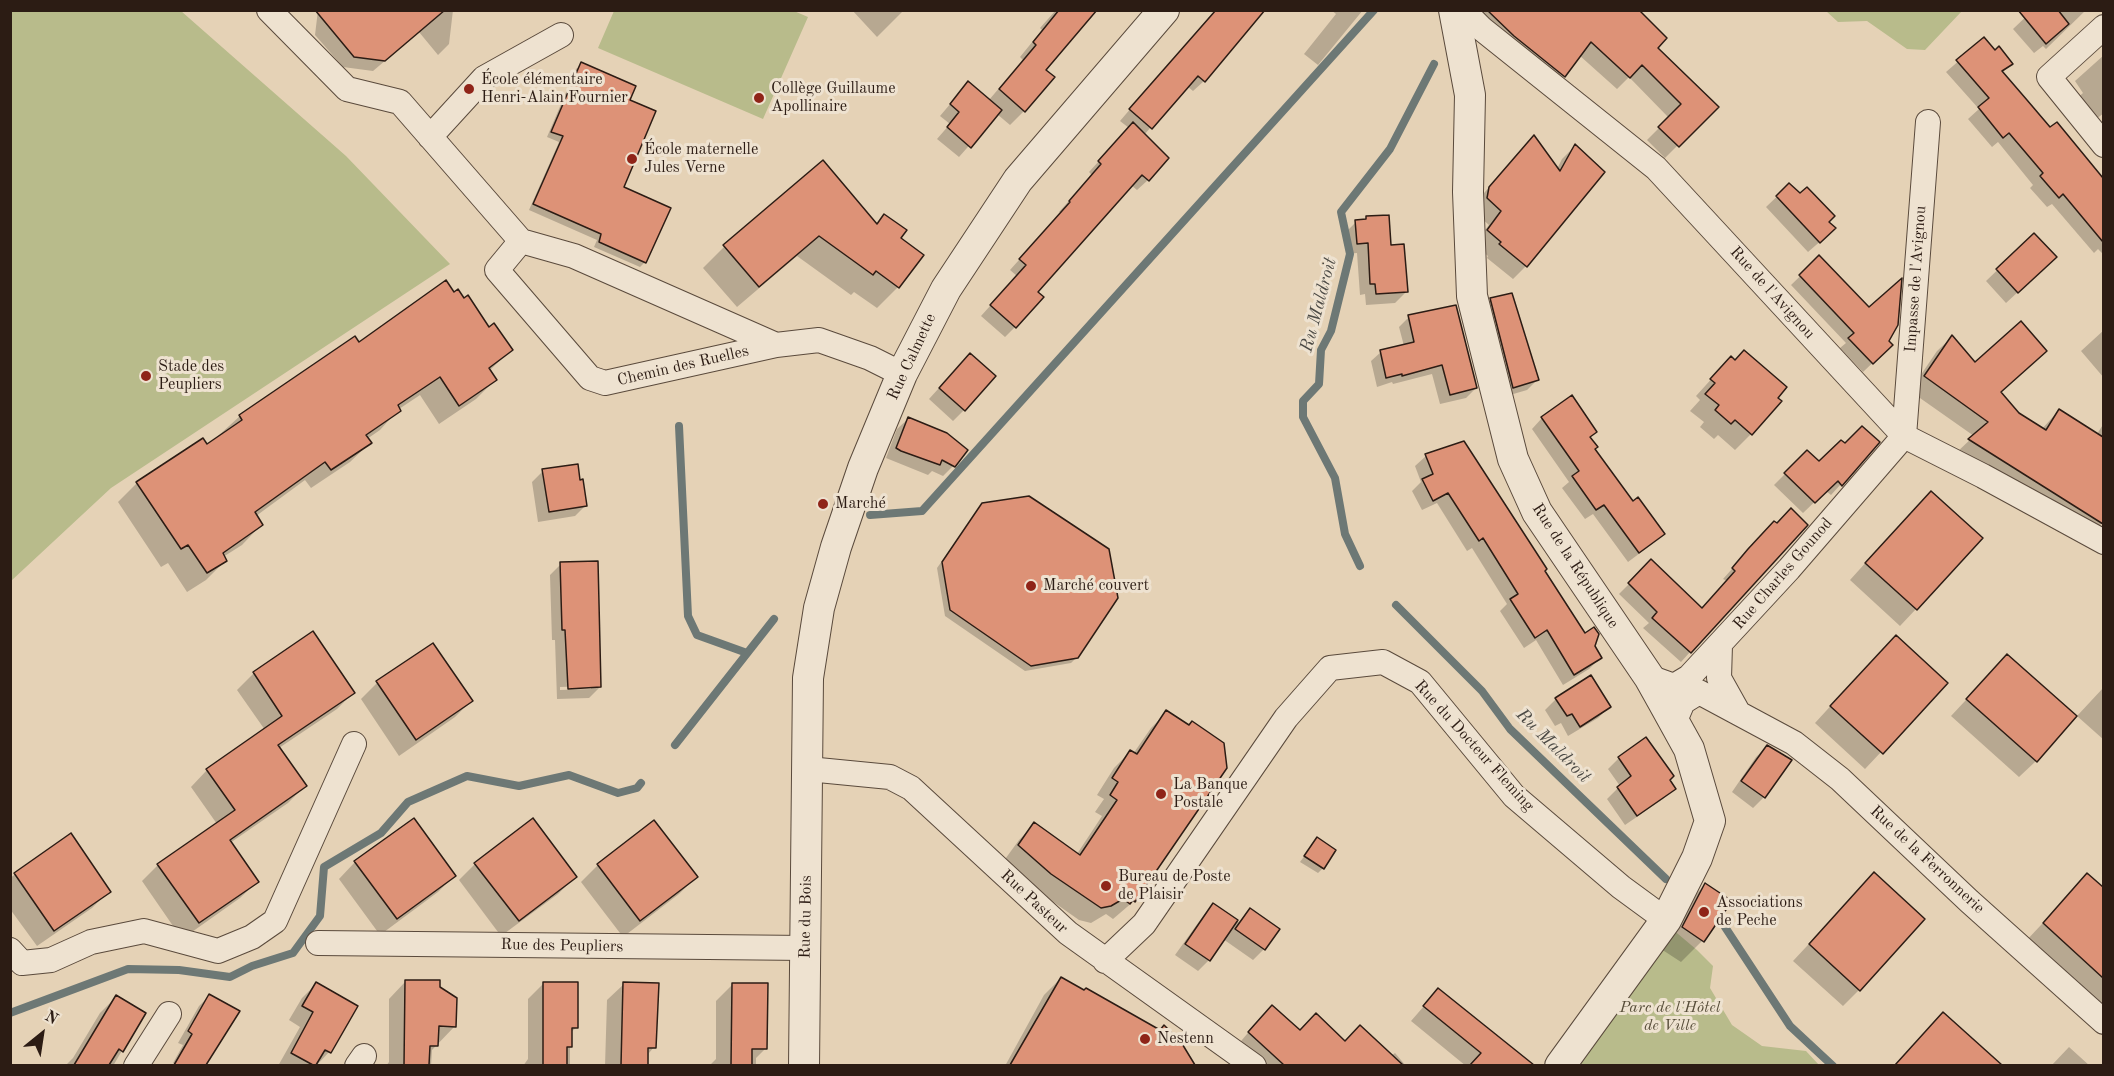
<!DOCTYPE html>
<html>
<head>
<meta charset="utf-8">
<style>
  body { margin:0 }
  #map { position:relative; width:2114px; height:1076px; overflow:hidden; background:#e5d2b6; font-family:"Old Standard TT",serif }
  canvas { display:block }
  .frame { position:absolute; inset:0; border:12px solid #2c1c14; pointer-events:none }
  .north { position:absolute; left:12px; top:1004px; width:60px; height:60px; -webkit-text-stroke:4px #eee2d0; paint-order:stroke; rotate:30deg; font-size:16px; font-weight:700; line-height:24px; text-align:center; color:#2c1c14 }
  .north::after { content:''; display:block; margin:auto; width:21px; height:27px; background:#2c1c14; clip-path:polygon(50% 0,100% 100%,50% 72%,0 100%) }
</style>
</head>
<body>
<div id="map">
<canvas width="2114" height="1076"></canvas>
<div class="frame"></div>
<div class="north">N</div>
</div>
<script>
const c = document.querySelector('canvas').getContext('2d');
c.lineJoin = 'round';
function fill(path, color) { c.fillStyle = color; c.fill(path, 'evenodd'); }
const toPath = rows => new Path2D(rows.map(r => 'M' + r).join(''));
function strokePath(path, color, width, dash) { c.strokeStyle = color; c.lineWidth = width; c.lineCap = dash ? 'butt' : 'round'; c.setLineDash(dash || []); c.stroke(path); }
function write(font, color, halo, rows, align = 'center') {
  c.font = font + ' "Old Standard TT",serif'; c.lineWidth = 6; c.setLineDash([]); c.textBaseline = 'middle'; c.strokeStyle = halo; c.fillStyle = color; for (const [text, x, y, turn = 0] of rows) {
    c.save(); c.translate(x, y); c.rotate((+turn || 0) * Math.PI / 180); c.textAlign = isNaN(turn) ? turn : align; if (halo) c.strokeText(text, 0, 0); c.fillText(text, 0, 0); c.restore();
  }
}
fill(toPath([
  [11,10,181,11,346,156,450,264,111,488,11,581],
  [794,11,808,17,763,119,598,48,614,11],
  [1826,11,1962,11,1925,50,1907,49,1867,21,1838,22],
  [1671,928,1697,950,1713,966,1710,988,1732,1025,1762,1046,1806,1051,1819,1065,1576,1066]
]), '#b8bb8b');
fill(toPath([
  [318,10,453,10,449,44,438,55,419,32,373,71,343,67,315,35],
  [852,10,904,10,877,37],
  [1056,10,1096,10,1044,70,1024,111,1010,125,997,114,959,157,937,139,950,124,940,116,968,83,989,100,1023,60,1020,57,1042,30,1040,28],
  [1215,10,1263,10,1204,81,1193,91,1187,86,1144,135,1148,180,1137,190,1131,185,1036,292,1015,327,1005,337,981,316,1017,276,1010,270,1061,213,1059,212,1092,175,1089,172,1129,128,1120,121],
  [1331,10,1363,10,1318,65,1304,54,1336,14],
  [1465,10,1637,10,1656,48,1716,107,1665,158,1647,140,1669,118,1629,77,1617,89,1579,55,1564,76,1552,88],
  [2033,10,2086,10,2046,49,2043,46,2034,53,2013,29],
  [1984,39,1995,52,2011,64,2002,73,2050,130,2057,124,2104,180,2104,255,2098,249,2094,253,2052,204,2047,207,2030,188,2033,185,1998,142,1992,147,1968,119,1979,109,1946,72],
  [2104,55,2104,113,2092,122,2074,101,2083,93,2075,81],
  [582,64,629,101,622,188,645,262,640,267,594,247,597,240,529,210,559,142,547,137,576,69],
  [1534,137,1557,169,1562,159,1575,146,1526,266,1513,279,1487,258,1488,256,1474,244,1489,225,1474,212,1476,202],
  [1789,185,1827,222,1823,239,1808,252,1766,207],
  [884,216,899,238,898,287,877,308,854,292,851,295,797,256,737,307,703,268,724,247,876,225],
  [1366,218,1389,246,1406,292,1395,303,1366,305,1365,294,1360,295,1357,253,1347,254,1345,233,1356,222,1363,221],
  [2034,235,2044,268,2006,303,1986,281],
  [1819,258,1882,354,1863,372,1840,348,1846,343,1791,285],
  [454,294,511,350,489,371,495,380,476,399,439,424,420,395,399,409,380,430,367,439,370,443,350,462,311,488,305,480,256,516,261,525,242,545,223,557,225,561,206,580,187,592,168,563,161,567,118,502,137,483,207,446,240,416,359,344],
  [1491,299,1537,380,1527,390,1503,397,1481,310],
  [1409,317,1476,388,1466,398,1440,404,1432,374,1393,384,1392,382,1377,387,1371,361,1381,352,1404,346,1399,327],
  [2104,330,2104,378,2081,351],
  [1952,337,2018,414,2042,429,2059,410,2097,434,2104,423,2104,521,2088,537,1955,454,1974,436,1910,391,1937,351],
  [959,366,964,410,953,421,929,399],
  [1715,375,1751,434,1735,450,1718,435,1714,439,1700,427,1704,422,1690,411,1700,400,1696,396],
  [1542,418,1589,438,1593,449,1632,503,1663,534,1652,544,1628,562,1593,514,1585,519,1562,488,1569,482,1532,429],
  [908,419,953,466,943,476,932,471,928,475,886,458,897,429],
  [1841,442,1841,484,1831,495,1826,491,1803,513,1774,485,1807,452,1819,463],
  [1464,443,1600,658,1589,669,1563,685,1536,640,1524,648,1500,611,1507,604,1472,548,1467,551,1437,503,1422,510,1412,491,1421,482,1415,466,1426,456],
  [543,471,586,505,575,516,538,522,532,482],
  [982,505,1077,657,1071,663,1025,671,945,616,937,568],
  [1914,509,1916,609,1900,626,1850,580],
  [1764,533,1690,652,1681,662,1643,628,1649,623,1619,594,1651,562,1702,610,1727,581,1723,579],
  [561,564,600,687,589,698,557,699,555,640,552,640,550,575],
  [591,686,591,689,560,690,560,687],
  [313,633,353,693,337,709,279,748,305,786,288,803,230,843,257,882,240,898,182,939,142,881,158,865,217,824,191,787,207,770,265,730,237,690,254,673],
  [433,645,471,701,455,717,399,756,361,699,377,683],
  [1879,653,1946,683,1865,769,1815,723],
  [2007,656,2036,761,2019,777,1951,716],
  [2104,687,2104,740,2077,716],
  [1556,699,1609,707,1598,718,1568,736,1561,723,1555,726,1545,710],
  [1167,712,1134,901,1113,919,1106,914,1091,923,1079,920,1035,889,1003,862,1019,840,1035,824,1077,854,1102,816,1095,812,1104,799,1097,795,1114,768,1130,752,1133,754,1151,728],
  [1646,739,1674,788,1663,799,1625,825,1607,799,1620,786,1608,769,1619,758],
  [1767,746,1764,797,1753,808,1732,792,1756,757],
  [654,822,696,877,679,894,623,937,581,882,598,865],
  [71,836,109,891,92,908,37,946,10,909,10,878],
  [1317,839,1323,868,1318,873,1300,862],
  [355,862,454,876,438,892,380,935,339,879],
  [475,864,575,877,558,894,501,936,459,880],
  [1874,874,1859,990,1843,1006,1793,961],
  [2088,875,2104,889,2104,1013,2025,942],
  [1705,885,1730,902,1702,941,1681,962,1661,949,1684,906],
  [1214,905,1239,922,1250,910,1264,949,1253,960,1223,939,1209,960,1198,971,1175,955,1203,916],
  [1061,978,1187,1055,1190,1066,1005,1066,1044,995],
  [405,982,439,988,455,1026,432,1050,431,1066,386,1066,389,1062,389,999],
  [544,983,577,1027,570,1033,570,1066,523,1066,528,1059,528,999],
  [316,984,329,1052,316,1066,278,1066,300,1027,289,1020,302,998],
  [624,984,654,1047,649,1053,648,1066,605,1066,607,1000],
  [733,984,765,1049,756,1058,756,1066,709,1066,716,1059,716,1001],
  [1438,990,1518,1054,1509,1066,1466,1066,1411,1021],
  [210,995,205,1064,204,1066,178,1066,173,1063,183,1045,178,1043,199,1006],
  [116,997,144,1013,113,1066,65,1066,73,1058,100,1013],
  [1258,1021,1345,1042,1391,1056,1395,1053,1406,1066,1255,1066,1236,1047],
  [1927,1031,1992,1059,1986,1066,1896,1066],
  [2069,1047,2090,1066,2051,1066]
]), '#0003');
strokePath(toPath([
  [679,426,688,616,697,635,747,653],
  [870,515,922,511,1374,10],
  [1360,566,1345,534,1335,478,1303,417,1303,401,1319,384,1321,350,1331,331,1350,254,1341,212,1390,149,1434,64],
  [1396,605,1482,691,1510,729,1666,879],
  [675,745,774,619],
  [1725,927,1790,1026,1833,1066],
  [10,1013,128,969,179,970,230,977,252,966,293,953,320,916,324,867,381,833,408,802,467,776,519,786,569,775,618,793,637,788,641,783]
]), '#6d7875', 8);
const building = toPath([
  [315,10,445,10,385,61,354,57,315,10],
  [1059,10,1097,10,1046,70,1055,77,1025,112,999,89,1036,45,1033,42,1059,10],
  [1216,10,1265,10,1205,82,1198,76,1152,129,1129,109,1216,10],
  [1487,10,1639,10,1667,38,1658,48,1719,107,1679,147,1658,127,1681,104,1642,65,1630,78,1591,42,1565,77,1514,36,1487,10],
  [2018,10,2058,10,2069,24,2046,44,2018,10],
  [1984,37,1995,50,1999,46,2013,64,2002,71,2027,100,2050,127,2057,122,2103,178,2103,242,2063,194,2059,198,2040,176,2043,173,2009,133,2003,138,1978,107,1989,98,1956,60,1984,37],
  [581,62,636,86,630,100,656,111,624,187,671,208,646,263,599,242,601,234,533,204,563,136,551,132,581,62],
  [968,81,1002,110,971,148,947,127,959,112,950,104,968,81],
  [1133,122,1169,158,1149,181,1142,175,1038,292,1044,297,1016,328,990,305,1026,265,1019,259,1070,202,1069,201,1101,164,1098,161,1133,122],
  [1534,135,1560,171,1575,144,1605,172,1527,267,1499,244,1501,242,1487,230,1501,211,1487,198,1489,187,1534,135],
  [823,160,877,224,884,214,907,230,901,238,924,255,899,288,876,271,873,275,819,236,759,287,723,245,823,160],
  [1789,183,1800,193,1807,187,1835,216,1829,222,1836,228,1820,243,1776,196,1789,183],
  [1389,215,1391,245,1404,244,1408,292,1376,294,1375,284,1370,284,1368,243,1357,244,1355,220,1366,219,1366,216,1389,215],
  [2034,233,2057,257,2018,293,1996,269,2034,233],
  [1819,255,1869,307,1902,278,1898,325,1889,341,1893,345,1873,364,1848,338,1854,333,1799,275,1819,255],
  [446,280,454,292,458,289,464,298,468,295,489,327,494,323,513,350,489,368,497,380,459,406,440,377,398,405,401,411,366,435,372,443,331,470,325,462,255,512,263,525,223,553,227,561,207,573,188,545,181,549,136,482,203,438,207,444,242,420,239,415,355,336,359,342,446,280],
  [1512,293,1539,380,1513,388,1490,298,1512,293],
  [1456,305,1477,388,1450,395,1442,365,1402,376,1402,374,1386,378,1380,350,1414,342,1408,315,1456,305],
  [2021,321,2047,351,2001,392,2019,413,2046,430,2059,409,2103,437,2103,524,1968,439,1988,422,1924,376,1952,335,1975,362,2021,321],
  [1744,350,1787,387,1778,398,1782,401,1752,435,1735,420,1731,424,1715,410,1719,405,1705,394,1715,383,1710,379,1731,356,1735,360,1744,350],
  [970,353,996,376,965,411,939,388,970,353],
  [1572,395,1597,432,1590,437,1598,447,1595,449,1633,501,1638,497,1665,534,1639,553,1604,505,1596,510,1572,476,1579,471,1541,417,1572,395],
  [908,417,947,433,968,450,955,467,942,460,940,465,901,451,896,448,908,417],
  [1862,426,1880,442,1842,486,1838,481,1815,503,1784,473,1807,450,1819,461,1841,440,1845,443,1862,426],
  [1464,441,1547,569,1545,571,1585,633,1594,627,1599,634,1595,646,1602,658,1574,675,1547,630,1535,638,1510,599,1518,594,1483,538,1479,541,1448,493,1433,501,1422,479,1433,474,1425,454,1464,441],
  [578,464,580,480,583,479,587,506,549,512,542,469,578,464],
  [1931,491,1983,538,1917,610,1865,563,1931,491],
  [1029,496,1109,549,1118,598,1078,658,1031,666,950,610,942,562,982,503,1029,496],
  [1791,508,1808,525,1691,653,1652,618,1657,612,1628,583,1651,559,1702,608,1735,571,1732,568,1748,549,1774,521,1777,523,1791,508],
  [598,561,601,687,568,689,565,630,562,630,560,562,598,561],
  [313,631,355,693,278,745,307,786,230,840,259,882,199,923,157,864,235,810,206,769,282,716,253,672,313,631],
  [1896,635,1948,683,1883,754,1830,706,1896,635],
  [433,643,473,701,416,740,376,681,433,643],
  [2007,654,2077,716,2037,762,1966,699,2007,654],
  [1591,675,1611,707,1580,727,1572,714,1567,716,1555,698,1591,675],
  [1166,710,1189,725,1192,721,1224,743,1227,768,1135,902,1133,900,1130,904,1123,899,1111,906,1101,908,1051,874,1018,845,1034,822,1080,855,1117,800,1110,795,1118,782,1112,778,1130,750,1137,754,1166,710],
  [1646,737,1674,776,1670,780,1676,789,1637,816,1617,787,1631,776,1618,757,1646,737],
  [1767,745,1792,760,1765,798,1741,781,1767,745],
  [414,818,456,876,397,919,354,861,414,818],
  [533,818,577,877,519,921,474,863,533,818],
  [654,820,698,877,640,921,597,864,654,820],
  [71,833,111,892,54,931,14,873,71,833],
  [1317,837,1336,850,1324,869,1304,856,1317,837],
  [1874,872,1925,919,1860,991,1809,944,1874,872],
  [2087,873,2103,887,2103,978,2043,923,2087,873],
  [1705,883,1732,901,1704,942,1682,927,1705,883],
  [1213,903,1238,920,1210,961,1185,944,1213,903],
  [1250,908,1280,929,1265,950,1235,929,1250,908],
  [1061,977,1084,990,1086,988,1160,1030,1164,1025,1181,1042,1195,1065,1010,1065,1061,977],
  [405,980,440,980,440,987,457,998,456,1027,439,1026,438,1046,430,1046,429,1065,404,1065,405,980],
  [316,982,358,1006,331,1053,325,1050,316,1065,313,1065,291,1053,313,1012,302,1006,316,982],
  [543,982,578,982,578,1028,572,1028,572,1047,567,1047,567,1065,543,1065,543,982],
  [623,982,659,983,656,1048,648,1048,648,1065,621,1065,623,982],
  [732,983,768,983,767,1049,752,1049,752,1065,731,1065,732,983],
  [1438,988,1534,1065,1470,1065,1481,1053,1423,1006,1438,988],
  [209,994,240,1011,206,1065,174,1065,192,1034,188,1031,209,994],
  [116,995,146,1013,123,1052,119,1049,109,1065,74,1065,116,995],
  [1272,1005,1300,1030,1316,1013,1345,1041,1360,1025,1403,1065,1284,1065,1248,1032,1272,1005],
  [1943,1012,2002,1065,1895,1065,1943,1012]
]);
fill(building, '#dd9277');
strokePath(building, '#2c1c14', 1.5);
const minor = toPath([
  [269,10,347,89,400,102,521,241],
  [1463,10,1482,29,1656,168,1904,436,1983,476,2104,542],
  [2104,27,2049,77,2104,145],
  [430,137,484,78,561,35],
  [521,241,574,256,776,345,605,383,590,378,497,270,521,241],
  [776,345,819,340,870,358,902,374],
  [1904,436,1928,122],
  [1720,645,1719,678,1738,712],
  [1649,677,1674,686,1689,677,1789,569,1904,436],
  [1674,723,1683,702,1699,692,1794,743,1840,779,1969,901,2104,1022],
  [808,769,890,777,911,788,1068,933,1254,1066],
  [318,943,806,948],
  [10,950,22,963,51,960,91,942,144,931,218,951,252,937,275,921,354,744],
  [1105,961,1144,924,1286,718,1330,668,1383,662,1420,682,1514,796,1621,887,1666,920],
  [136,1066,169,1014],
  [357,1066,364,1056]
]);
const tertiary = toPath([
  [1454,10,1470,95,1468,192,1472,296,1513,459,1537,512,1649,677,1663,702,1689,749,1710,821,1697,858,1666,920,1560,1066],
  [804,1066,808,678,819,608,836,547,863,468,902,374,946,289,1018,180,1164,10]
]);
strokePath(minor, '#5a4a3c', 26);
strokePath(tertiary, '#5a4a3c', 32);
strokePath(minor, '#eee2d0', 24);
strokePath(tertiary, '#eee2d0', 30);
for (const [x, y, r, color] of [
  [469,89,6,"#8f2418"],
  [759,98,6,"#8f2418"],
  [632,159,6,"#8f2418"],
  [146,376,6,"#8f2418"],
  [823,504,6,"#8f2418"],
  [1031,586,6,"#8f2418"],
  [1161,794,6,"#8f2418"],
  [1106,886,6,"#8f2418"],
  [1704,912,6,"#8f2418"],
  [1145,1039,6,"#8f2418"]
]) { const dot = new Path2D(); dot.arc(x, y, r, 0, 2 * Math.PI); c.fillStyle = color; c.fill(dot); strokePath(dot, '#eee2d0', 2); }
write('16px', '#2c1c14', '#eee2d0', [
  ["École élémentaire",481,80],
  ["Henri-Alain Fournier",481,98],
  ["Collège Guillaume",771,89],
  ["Apollinaire",771,107],
  ["École maternelle",644,150],
  ["Jules Verne",644,168],
  ["Stade des",158,367],
  ["Peupliers",158,385],
  ["Marché",835,504],
  ["Marché couvert",1043,586],
  ["La Banque",1173,785],
  ["Postale",1173,803],
  ["Bureau de Poste",1118,877],
  ["de Plaisir",1118,895],
  ["Associations",1716,903],
  ["de Peche",1716,921],
  ["Nestenn",1157,1039]
], 'left');
write('16px', '#2c1c14', '#eee2d0', [
  ["Impasse de l'Avignou",1916,279,-86],
  ["Rue de l'Avignou",1772,293,48],
  ["Rue Calmette",912,357,-65],
  ["Chemin des Ruelles",683,366,-13],
  ["Rue de la République",1575,566,57],
  ["Rue Charles Gounod",1783,574,-49],
  ["Rue du Docteur Fleming",1474,746,48],
  ["Rue de la Ferronnerie",1927,860,43],
  ["Rue Pasteur",1034,902,43],
  ["Rue du Bois",806,917,-89],
  ["Rue des Peupliers",562,946,1]
]);
write('italic 16px', '#564c38', '#eee2d0', [
  ["Parc de l'Hôtel",1670,1008],
  ["de Ville",1670,1026]
]);
write('italic 18px', '#4c4a45', '#eee2d0', [
  ["Ru Maldroit",1319,305,-75],
  ["Ru Maldroit",1553,746,45]
]);
</script>
</body>
</html>
